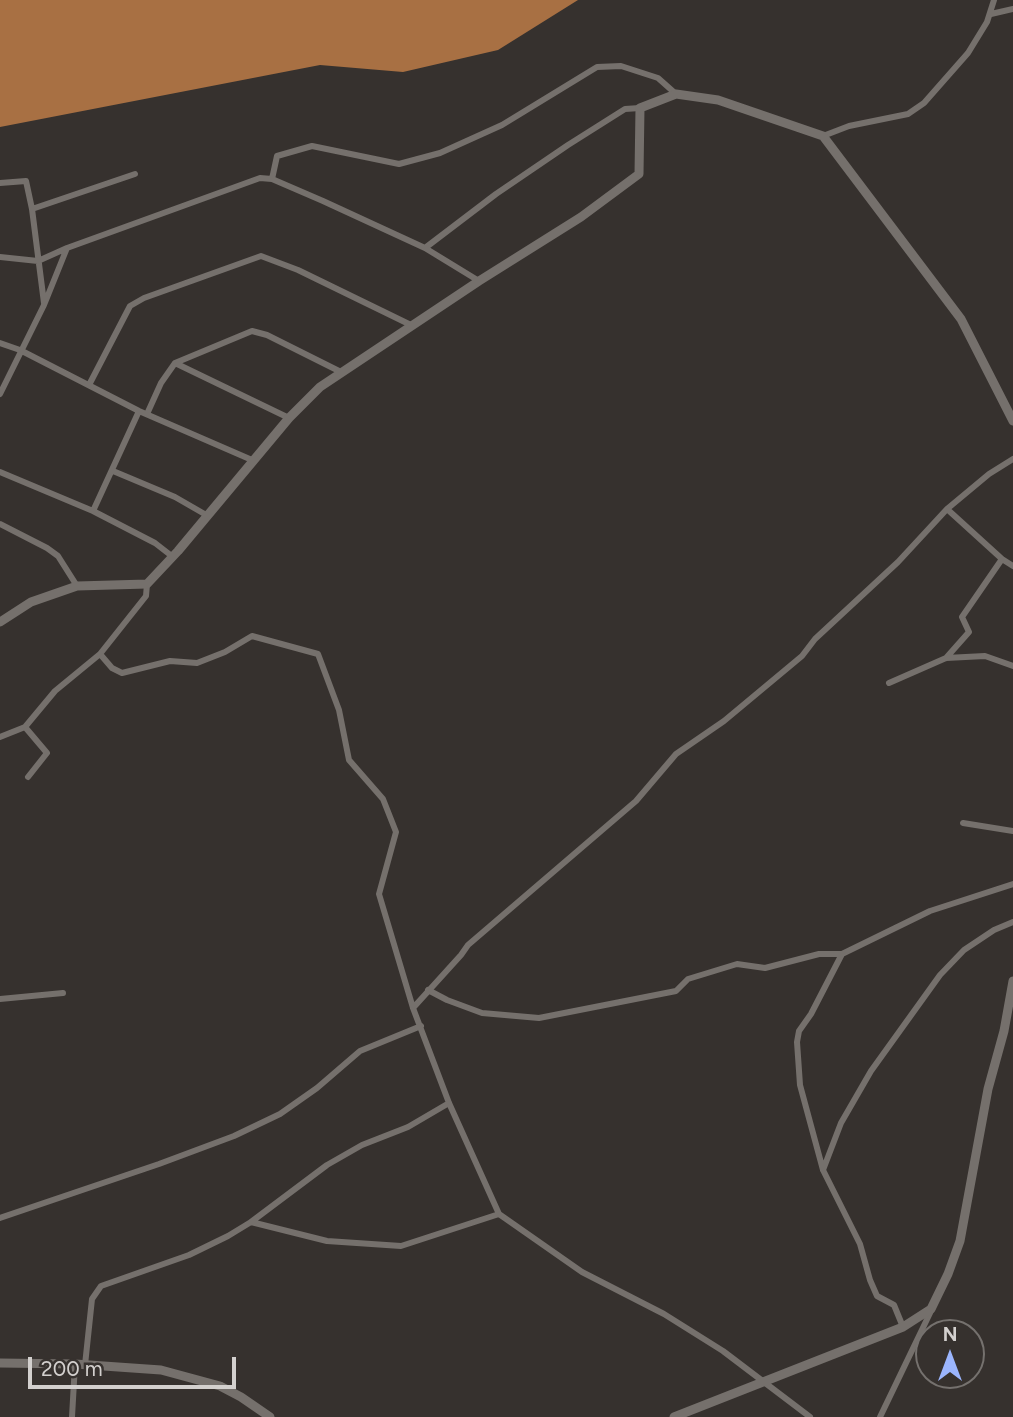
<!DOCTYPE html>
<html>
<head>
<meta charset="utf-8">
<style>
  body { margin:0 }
  #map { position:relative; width:1013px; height:1417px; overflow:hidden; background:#36312e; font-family:Figtree,sans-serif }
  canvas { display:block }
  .north { position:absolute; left:915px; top:1319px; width:70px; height:70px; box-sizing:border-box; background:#36312e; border:2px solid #75716e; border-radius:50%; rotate:0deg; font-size:19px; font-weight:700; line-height:28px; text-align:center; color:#d3d0ce }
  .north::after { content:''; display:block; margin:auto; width:24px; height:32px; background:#9bb5fd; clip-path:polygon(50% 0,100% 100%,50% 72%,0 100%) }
  .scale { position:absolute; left:28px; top:1357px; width:208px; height:32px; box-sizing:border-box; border:4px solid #d3d0ce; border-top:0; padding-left:9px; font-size:21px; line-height:24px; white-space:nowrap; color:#d3d0ce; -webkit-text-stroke:5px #36312e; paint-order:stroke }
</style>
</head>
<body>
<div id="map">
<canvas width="1013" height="1417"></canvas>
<div class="north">N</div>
<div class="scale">200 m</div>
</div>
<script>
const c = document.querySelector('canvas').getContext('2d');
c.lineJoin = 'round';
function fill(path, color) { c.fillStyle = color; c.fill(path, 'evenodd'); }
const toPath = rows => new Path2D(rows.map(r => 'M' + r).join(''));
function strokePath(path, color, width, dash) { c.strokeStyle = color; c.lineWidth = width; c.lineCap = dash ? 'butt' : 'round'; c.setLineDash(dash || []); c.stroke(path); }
fill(toPath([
  [0,0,578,0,498,50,403,72,320,65,0,127]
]), '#a87043');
strokePath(toPath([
  [991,14,1013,9],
  [823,136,849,126,908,114,924,103,968,53,987,22,994,0],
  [272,179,277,156,312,146,399,164,440,153,502,125,597,67,621,66,658,78,676,94],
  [0,183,26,181,32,209,44,303],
  [32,209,135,174],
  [425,248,479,281],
  [0,257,38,261,67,248],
  [0,343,20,350,139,411,252,460],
  [175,363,252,331,267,335,341,372],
  [89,385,130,306,144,298,261,256,298,270,413,326],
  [0,394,44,305,67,248,260,178,272,179,323,201,425,248,496,194,568,145,625,109,640,108],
  [147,414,161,383,175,363,289,418],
  [113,471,175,497,208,516],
  [0,472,93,511,155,543,173,557],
  [947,509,1002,559,1013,566],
  [93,511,139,411],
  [0,524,47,548,58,556,77,586],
  [100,654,112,668,122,673,170,661,197,663,225,652,252,636,318,654,339,710,349,760,383,799,396,832,379,894,413,1008,449,1103,499,1214,582,1272,664,1314,723,1351,810,1417],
  [946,658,969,632,962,617,1002,559],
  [889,683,946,658,985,656,1013,666],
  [25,727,47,753,28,777],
  [0,737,25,727,55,691,100,654,146,596,147,584],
  [963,823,1013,831],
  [428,990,447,1000,482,1013,539,1018,676,991,688,979,737,964,765,968,819,954,842,954],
  [0,999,63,993],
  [413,1008,461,955,468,945,636,801,676,754,724,721,802,656,815,639,898,562,947,509,989,474,1013,459],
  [823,1170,841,1123,871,1071,940,975,964,950,994,930,1013,922],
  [0,1218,159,1164,234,1136,280,1114,317,1088,360,1051,421,1026],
  [251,1222,327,1241,401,1246,499,1214],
  [903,1327,894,1305,877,1296,870,1280,860,1244,823,1170,800,1085,797,1042,799,1031,811,1014,842,954,930,911,1013,884],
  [85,1365,92,1299,101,1286,189,1255,228,1236,251,1222,327,1165,362,1145,408,1127,449,1103],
  [72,1417,75,1364],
  [880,1417,931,1311]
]), '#75706c', 6);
strokePath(toPath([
  [0,622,31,602,77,586,147,584,178,551,289,418,320,387,479,281,581,217,639,174,640,108,676,94,718,100,823,136,961,319,1013,421],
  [0,1363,75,1364,161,1370,220,1386,241,1397,270,1417],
  [674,1417,903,1327,931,1309,948,1274,960,1241,988,1089,1004,1031,1013,981]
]), '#75706c', 9);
</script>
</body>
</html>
